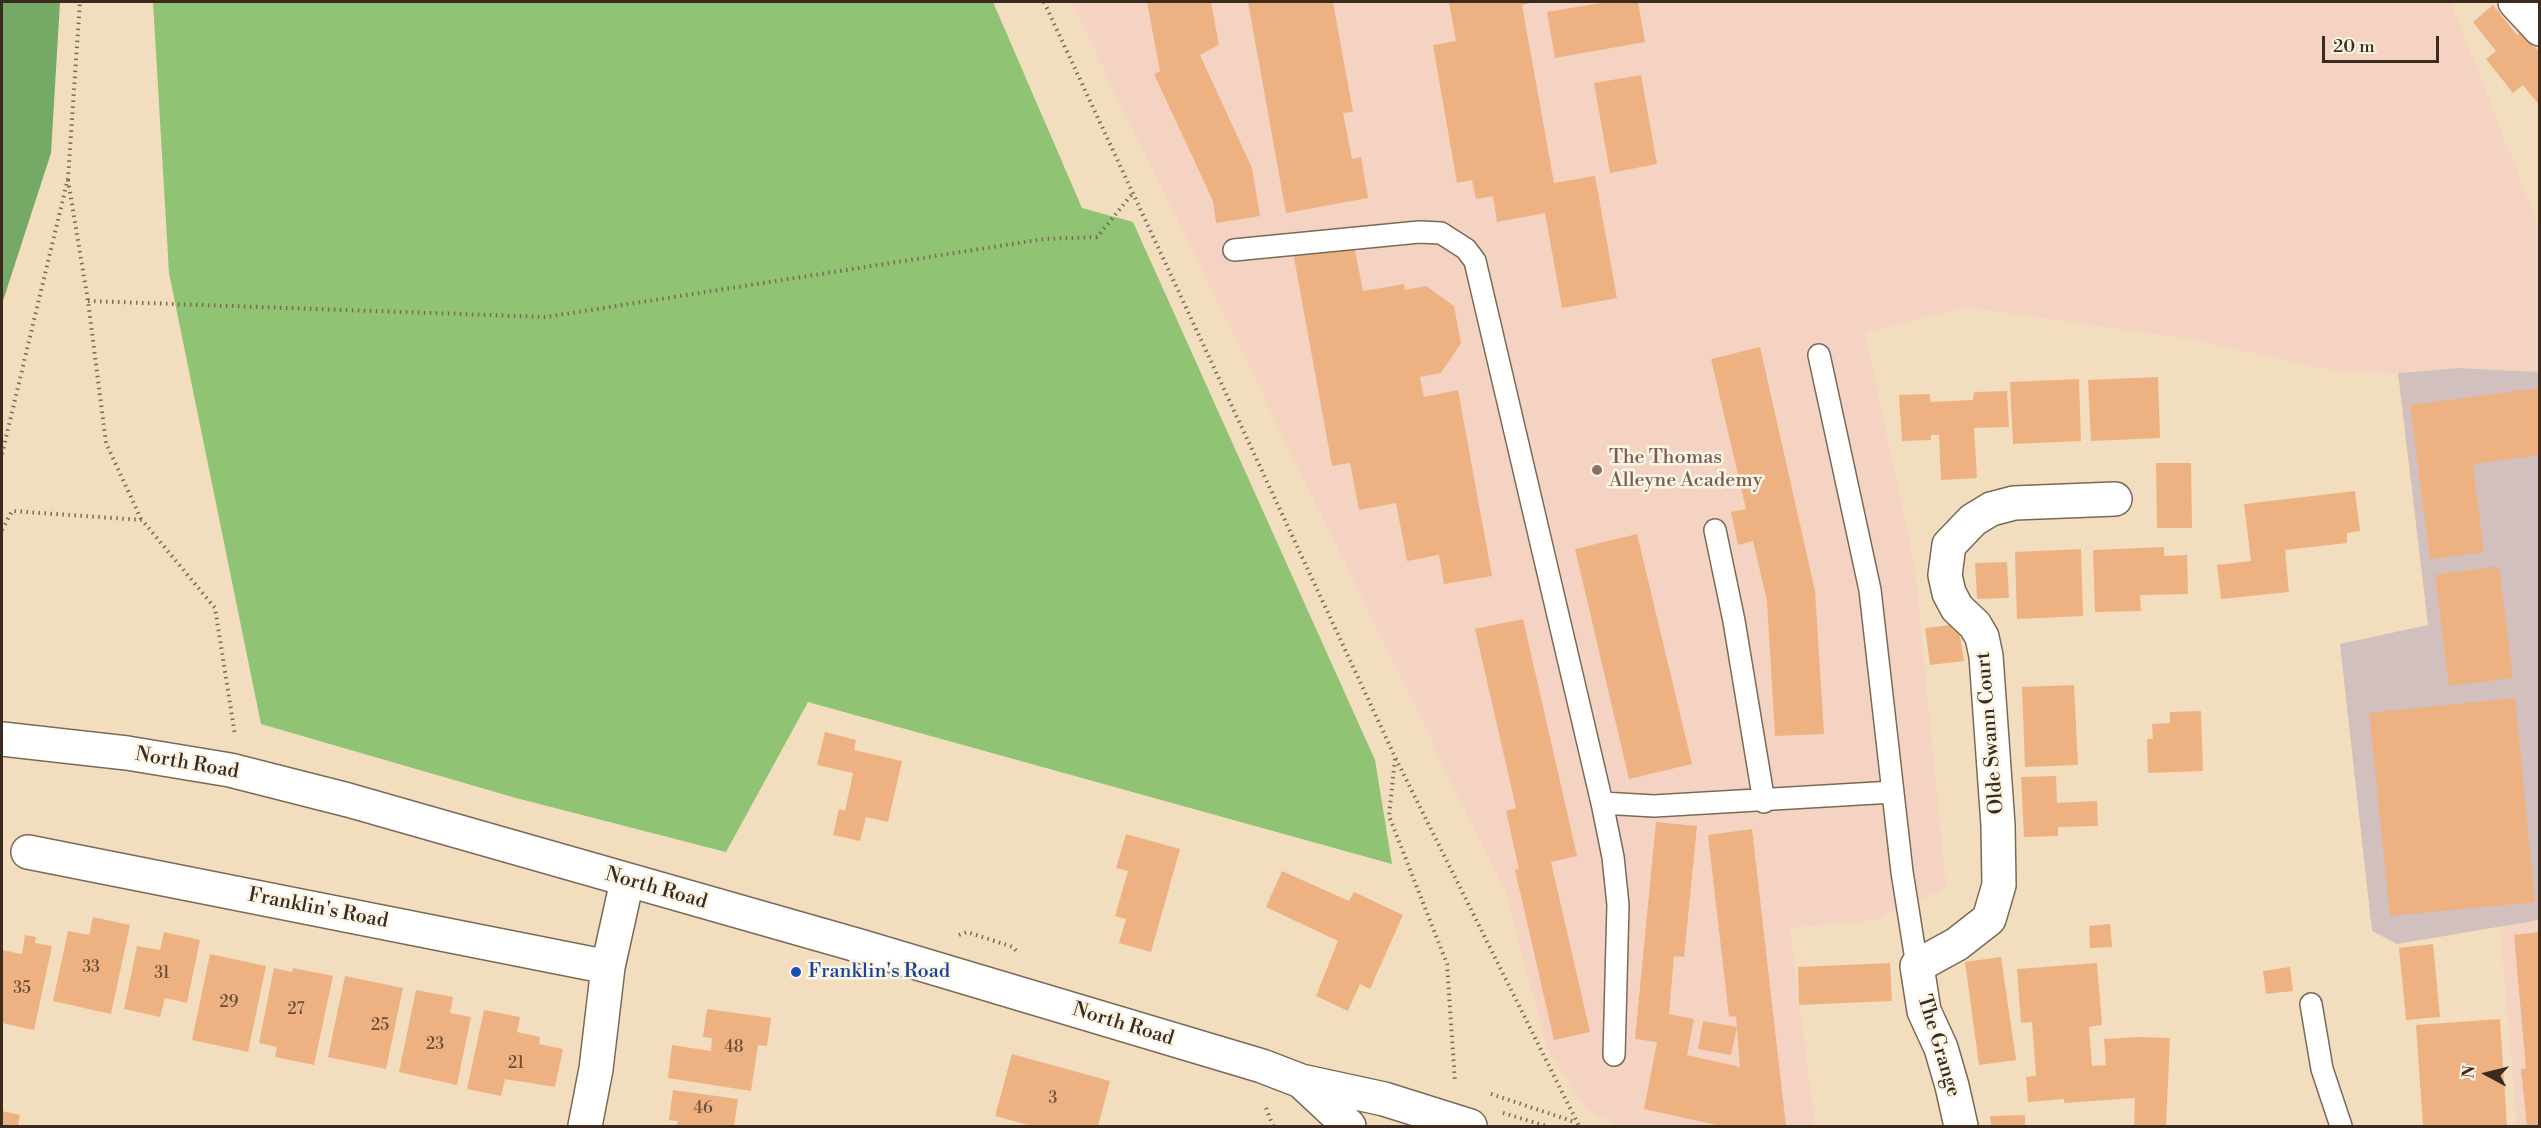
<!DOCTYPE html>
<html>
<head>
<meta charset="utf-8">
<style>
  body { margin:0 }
  #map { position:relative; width:2541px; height:1128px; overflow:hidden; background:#f2debe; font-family:"Libre Bodoni",serif }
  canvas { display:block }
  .frame { position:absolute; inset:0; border:3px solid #3b2a1e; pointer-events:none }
  .north { position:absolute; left:2457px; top:1044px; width:60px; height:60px; -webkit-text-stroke:4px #fcf5e5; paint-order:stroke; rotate:277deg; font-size:16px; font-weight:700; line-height:24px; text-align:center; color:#3b2a1e }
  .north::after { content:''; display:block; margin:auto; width:21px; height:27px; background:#3b2a1e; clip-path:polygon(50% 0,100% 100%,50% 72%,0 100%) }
  .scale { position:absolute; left:2322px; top:36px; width:117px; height:27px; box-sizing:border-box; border:3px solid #3b2a1e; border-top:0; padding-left:8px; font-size:18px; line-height:21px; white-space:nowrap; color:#3b2a1e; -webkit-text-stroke:4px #fcf5e5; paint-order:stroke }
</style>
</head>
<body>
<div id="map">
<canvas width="2541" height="1128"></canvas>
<div class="frame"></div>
<div class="north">N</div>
<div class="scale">20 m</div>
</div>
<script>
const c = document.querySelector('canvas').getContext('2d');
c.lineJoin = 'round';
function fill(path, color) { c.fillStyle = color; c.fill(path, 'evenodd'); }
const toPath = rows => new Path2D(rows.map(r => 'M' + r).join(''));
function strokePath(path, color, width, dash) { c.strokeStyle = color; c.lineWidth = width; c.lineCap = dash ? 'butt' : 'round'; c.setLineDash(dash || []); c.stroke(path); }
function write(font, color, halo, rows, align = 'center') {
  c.font = font + ' "Libre Bodoni",serif'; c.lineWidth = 5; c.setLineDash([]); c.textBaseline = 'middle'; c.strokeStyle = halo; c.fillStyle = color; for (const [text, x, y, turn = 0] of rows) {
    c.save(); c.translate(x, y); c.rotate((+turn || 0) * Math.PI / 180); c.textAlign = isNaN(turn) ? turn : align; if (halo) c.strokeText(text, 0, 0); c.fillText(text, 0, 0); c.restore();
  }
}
fill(toPath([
  [1071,2,2451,2,2539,227,2539,372,2459,368,2398,373,2334,371,2190,339,1966,307,1865,332,1915,567,1946,887,1877,920,1790,928,1815,1126,1619,1126,1587,1110,1547,1049,1506,893],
  [2539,920,2539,1126,2517,1126,2500,927]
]), '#f5d3c2');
fill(toPath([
  [2459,368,2539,372,2539,920,2397,944,2372,931,2340,644,2428,625,2398,373]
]), '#d1c0bd');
fill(toPath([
  [153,2,993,2,1082,208,1133,222,1375,760,1392,864,808,702,726,852,516,798,261,724,169,273]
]), '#90c374');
fill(toPath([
  [2,2,60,2,51,153,2,304]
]), '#74a966');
fill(toPath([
  [1147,2,1211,2,1219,45,1200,55,1252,168,1260,216,1216,223,1213,201,1154,74,1160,71],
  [1248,2,1333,2,1353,112,1343,113,1352,159,1361,157,1368,198,1286,213],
  [1449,2,1535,2,1522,5,1554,183,1595,176,1617,298,1562,308,1545,213,1497,222,1493,196,1476,199,1472,180,1457,183,1433,45,1456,41],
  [1607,2,1638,2,1645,42,1555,58,1547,12],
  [2493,5,2517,35,2522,31,2540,53,2540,106,2523,85,2513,93,2486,59,2496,51,2473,22],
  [1641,75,1657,164,1610,173,1594,83],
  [1353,240,1363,291,1404,284,1405,290,1426,286,1454,306,1461,343,1441,373,1420,377,1424,397,1458,390,1492,576,1444,584,1439,555,1407,561,1396,503,1359,510,1350,463,1332,466,1293,252],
  [1760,347,1815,591,1824,734,1775,736,1767,601,1753,541,1738,545,1731,512,1746,509,1711,359],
  [2158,377,2160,438,2091,441,2088,380],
  [2079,379,2081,441,2013,444,2010,382],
  [2540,388,2540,455,2473,464,2484,552,2430,559,2410,405],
  [2007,391,2009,427,1974,428,1977,478,1941,480,1939,435,1931,435,1931,440,1902,441,1899,395,1930,394,1930,402,1973,400,1974,392],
  [2156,463,2191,463,2192,528,2157,528],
  [2355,491,2360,531,2347,533,2347,543,2285,550,2289,592,2221,599,2217,565,2251,561,2244,504],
  [1637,534,1692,764,1629,779,1575,549],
  [2164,547,2164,556,2187,555,2188,594,2140,595,2141,611,2095,612,2093,550],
  [2081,549,2083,616,2017,619,2015,552],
  [2007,562,2009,598,1977,599,1975,563],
  [2499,566,2513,678,2449,686,2435,575],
  [1523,619,1577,856,1551,862,1590,1032,1554,1040,1515,870,1519,869,1506,811,1516,808,1475,629],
  [1958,624,1964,661,1930,665,1925,628],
  [2074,685,2078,765,2025,767,2022,687],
  [2515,698,2535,902,2390,916,2369,713],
  [2201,711,2203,771,2148,773,2147,739,2153,739,2152,724,2170,723,2170,712],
  [825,732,856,740,854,750,902,761,888,822,866,817,860,841,833,835,839,809,845,811,853,773,817,765],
  [2056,776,2057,803,2097,801,2098,826,2058,827,2058,836,2024,837,2021,777],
  [1656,822,1697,826,1684,957,1674,956,1669,1014,1694,1019,1687,1055,1740,1067,1736,1016,1729,1017,1708,835,1752,829,1786,1126,1721,1126,1644,1109,1657,1042,1635,1039],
  [1126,834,1180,849,1151,952,1119,943,1126,919,1115,916,1128,871,1116,868],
  [1282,871,1349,901,1354,892,1403,915,1370,989,1360,984,1348,1011,1316,996,1338,941,1266,907],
  [93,917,130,925,111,1014,53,1001,68,931,89,935],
  [2110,924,2112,947,2090,948,2089,926],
  [164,932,200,940,187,1003,165,998,160,1017,124,1009,137,946,160,950],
  [2540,932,2540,1126,2527,1126,2521,1069,2526,1069,2514,935],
  [25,935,36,937,35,943,52,946,34,1030,2,1023,2,950,22,954],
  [2433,944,2440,1017,2406,1020,2399,948],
  [210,954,266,966,248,1052,192,1040],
  [2001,957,2016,1060,1979,1065,1965,962],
  [1890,963,1892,1001,1799,1005,1798,967],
  [2097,963,2102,1025,2089,1027,2092,1066,2106,1065,2104,1039,2137,1037,2170,1038,2166,1126,2134,1126,2135,1098,2064,1103,2064,1099,2028,1102,2026,1077,2036,1076,2032,1022,2021,1023,2017,969],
  [2290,967,2293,991,2266,994,2263,971],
  [274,968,292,972,293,968,333,976,314,1065,275,1057,277,1047,259,1043],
  [345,976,403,988,386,1069,328,1057],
  [416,990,453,997,450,1013,471,1017,457,1085,399,1072],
  [707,1009,771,1018,767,1046,758,1045,751,1091,668,1078,672,1045,711,1051,712,1038,703,1037],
  [484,1010,520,1017,517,1032,540,1037,539,1044,563,1049,555,1087,505,1079,501,1096,467,1089],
  [2500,1019,2507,1126,2423,1126,2416,1025],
  [1703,1021,1737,1027,1731,1055,1698,1049],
  [1012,1054,1110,1081,1098,1126,1032,1126,995,1116],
  [673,1090,738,1099,734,1126,677,1126,678,1121,669,1120],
  [2,1111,20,1115,18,1126,2,1126],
  [2025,1115,2025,1126,1991,1126,1990,1116]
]), '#eeb282');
const service = toPath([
  [1234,250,1419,232,1441,233,1466,249,1475,261,1602,803,1654,806,1893,792],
  [1819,355,1870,590,1902,872,1917,966],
  [1715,530,1734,621,1764,802],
  [1602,803,1613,857,1618,905,1614,1055],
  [2311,1004,2322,1069,2341,1126]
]);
const minor = toPath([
  [2515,2,2540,29],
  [28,852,608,967],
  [585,1126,596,1069,608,967,627,881],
  [1961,1126,1952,1086,1941,1048,1924,1011,1917,966,1957,944,1989,919,1999,885,1998,825,1986,656,1982,637,1975,625,1957,608,1949,593,1945,575,1949,545,1973,520,1991,509,2014,503,2115,499]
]);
const secondary = toPath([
  [2,739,127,753,230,770,348,800,860,946,1262,1066,1301,1081,1384,1099,1470,1126],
  [1303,1083,1349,1126]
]);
strokePath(service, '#7b6956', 24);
strokePath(minor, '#7b6956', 36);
strokePath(secondary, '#7b6956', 36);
strokePath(toPath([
  [1044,2,1395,757,1579,1126],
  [68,180,88,301,106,443,141,519],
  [88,301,546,317,1044,239,1097,237,1133,193],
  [2,454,68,178,80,2],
  [2,530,12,511,142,520,215,608,235,735],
  [1395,759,1389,816,1447,964,1455,1082],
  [959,935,967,932,1013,947,1018,953],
  [1491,1094,1575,1122],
  [1266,1108,1273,1126],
  [1503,1113,1546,1126]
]), '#7b6956', 4, [1.5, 4.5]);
strokePath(service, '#fff', 21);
strokePath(minor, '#fff', 33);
strokePath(secondary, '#fff', 33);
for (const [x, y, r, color] of [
  [1597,470,6,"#8d6e63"],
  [796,972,6,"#1a4fb4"]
]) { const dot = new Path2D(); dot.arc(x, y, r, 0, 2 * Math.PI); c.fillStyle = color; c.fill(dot); strokePath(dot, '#fcf5e5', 2); }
write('16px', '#684c37', null, [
  ["33",91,968],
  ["31",162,974],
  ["35",22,989],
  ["29",229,1003],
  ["27",296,1010],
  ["25",380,1026],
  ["23",435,1045],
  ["48",734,1048],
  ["21",516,1064],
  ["3",1053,1099],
  ["46",703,1109]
]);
write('20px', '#785e54', '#fcf5e5', [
  ["The Thomas",1609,458],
  ["Alleyne Academy",1609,481]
], 'left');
write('20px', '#3b2a1e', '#fcf5e5', [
  ["Olde Swann Court",1991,733,-95],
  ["North Road",187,764,10],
  ["North Road",656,889,16],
  ["Franklin's Road",318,909,11],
  ["North Road",1123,1025,17],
  ["The Grange",1938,1046,73]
]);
write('20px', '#164399', '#fcf5e5', [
  ["Franklin's Road",808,972]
], 'left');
</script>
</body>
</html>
